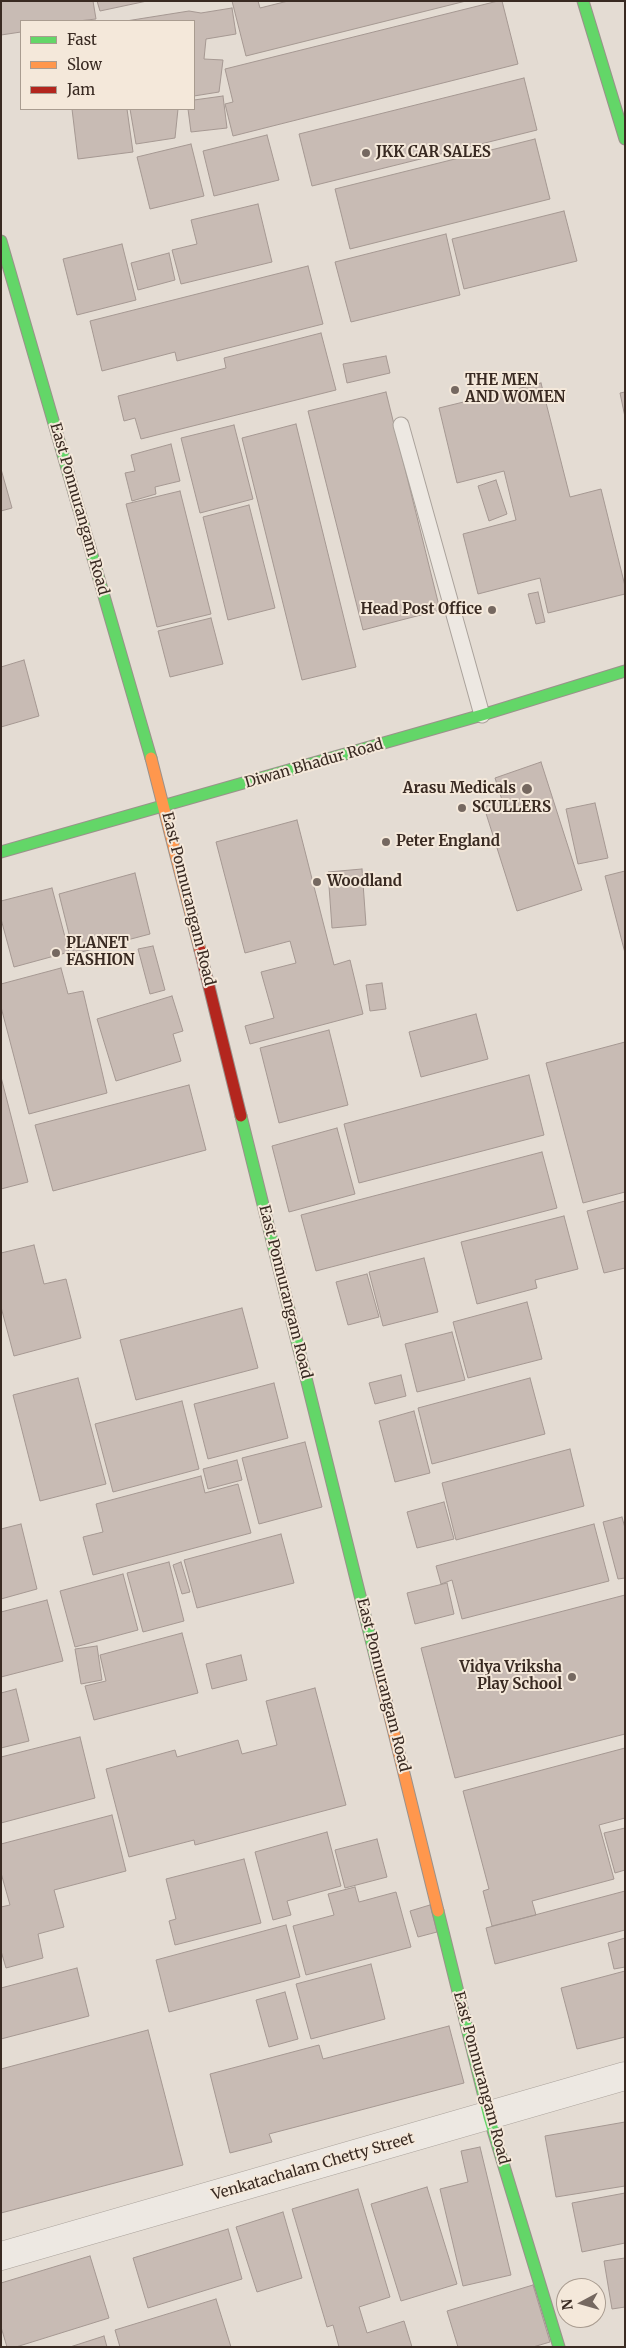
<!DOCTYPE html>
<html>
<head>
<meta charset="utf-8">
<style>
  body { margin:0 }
  #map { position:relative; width:626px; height:2348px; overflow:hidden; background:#e4dcd3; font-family:Merriweather,serif }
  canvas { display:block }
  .frame { position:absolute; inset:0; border:2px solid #392a22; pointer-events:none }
  .legend { position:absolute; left:20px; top:20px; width:175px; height:90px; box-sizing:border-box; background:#f4e8da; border:1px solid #a99c90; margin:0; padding:6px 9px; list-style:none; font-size:15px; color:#392a22 }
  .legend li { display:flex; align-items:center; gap:10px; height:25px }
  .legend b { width:25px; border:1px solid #a99c90 }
  .north { position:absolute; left:556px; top:2278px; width:50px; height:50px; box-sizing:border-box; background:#f4e8da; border:1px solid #a99c90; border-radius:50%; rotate:264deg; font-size:14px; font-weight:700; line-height:20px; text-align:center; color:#392a22 }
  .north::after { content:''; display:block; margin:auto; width:18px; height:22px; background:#756860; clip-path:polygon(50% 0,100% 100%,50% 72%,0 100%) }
</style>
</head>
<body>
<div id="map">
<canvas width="626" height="2348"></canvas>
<div class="frame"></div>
<ul class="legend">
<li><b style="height:6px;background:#63d668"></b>Fast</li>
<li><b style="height:6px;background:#ff974d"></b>Slow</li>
<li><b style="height:6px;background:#b3261e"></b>Jam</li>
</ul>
<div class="north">N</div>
</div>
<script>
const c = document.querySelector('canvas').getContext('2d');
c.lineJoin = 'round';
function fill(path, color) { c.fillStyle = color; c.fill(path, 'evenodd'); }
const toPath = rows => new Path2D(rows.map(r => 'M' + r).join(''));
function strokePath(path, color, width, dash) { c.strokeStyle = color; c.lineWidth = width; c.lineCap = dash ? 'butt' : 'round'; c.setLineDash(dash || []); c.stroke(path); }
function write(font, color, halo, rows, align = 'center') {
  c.font = font + ' Merriweather,serif'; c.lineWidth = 4; c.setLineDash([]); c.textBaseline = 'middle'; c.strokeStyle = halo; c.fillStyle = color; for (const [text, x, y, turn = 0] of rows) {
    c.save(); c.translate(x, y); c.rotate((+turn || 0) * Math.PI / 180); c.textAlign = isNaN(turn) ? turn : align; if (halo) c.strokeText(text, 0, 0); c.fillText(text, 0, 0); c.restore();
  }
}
const building = toPath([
  [1,1,93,1,96,19,78,21,21,21,21,32,1,35,1,1],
  [97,1,147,1,100,11,97,1],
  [232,1,258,1,260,8,288,1,466,1,246,56,232,1],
  [498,1,502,1,518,64,233,136,225,104,233,102,225,69,498,1],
  [232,8,236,34,206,39,204,59,223,60,219,92,194,96,194,21,126,21,189,11,201,13,232,8],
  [524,78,537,130,312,186,299,134,524,78],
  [223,96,227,128,191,132,188,109,194,109,194,100,223,96],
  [72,109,127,109,133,152,78,159,72,109],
  [130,109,178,109,175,138,136,144,130,109],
  [267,135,279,180,214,196,203,151,267,135],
  [535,139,550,199,350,249,335,189,535,139],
  [191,144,204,196,150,209,137,157,191,144],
  [258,204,272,262,181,284,172,250,197,244,191,220,258,204],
  [564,211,577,261,464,289,452,239,564,211],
  [446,234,460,295,351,322,335,262,446,234],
  [122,244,136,300,77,315,63,259,122,244],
  [169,253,175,280,138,290,131,263,169,253],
  [308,266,323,324,177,361,175,352,102,371,90,321,308,266],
  [321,333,336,390,141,439,135,418,124,421,118,396,226,368,224,358,321,333],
  [386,356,390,373,347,383,343,364,386,356],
  [541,383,570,497,601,489,625,586,625,594,548,613,540,578,478,594,463,534,516,520,504,471,457,483,439,408,541,383],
  [386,392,440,610,363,630,308,411,386,392],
  [625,392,625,417,620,393,625,392],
  [296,424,356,667,302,680,242,438,296,424],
  [234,425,253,499,200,513,181,438,234,425],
  [171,444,180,481,155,487,156,494,132,501,125,473,135,471,131,455,171,444],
  [1,469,12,508,1,511,1,469],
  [496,480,507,514,489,521,478,486,496,480],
  [180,491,211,614,157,627,126,504,180,491],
  [249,505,275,608,228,620,203,517,249,505],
  [538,592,545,622,536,624,528,594,538,592],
  [211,618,223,664,170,677,158,631,211,618],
  [24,660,39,716,1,727,1,667,24,660],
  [541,762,582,890,517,911,484,807,502,800,495,778,541,762],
  [595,803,608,858,578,864,566,809,595,803],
  [297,820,334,965,350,960,363,1014,250,1044,245,1026,274,1018,261,972,296,963,290,941,245,953,216,842,297,820],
  [362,869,366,925,332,928,328,872,362,869],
  [625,871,625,953,605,876,625,871],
  [135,873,150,934,74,954,59,894,135,873],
  [52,888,69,952,14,967,1,919,1,901,52,888],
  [153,946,165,990,150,994,138,949,153,946],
  [61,968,68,994,83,991,107,1093,29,1114,1,1007,1,984,61,968],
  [382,983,386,1009,370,1011,366,985,382,983],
  [172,996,183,1031,173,1034,181,1061,116,1081,97,1019,172,996],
  [476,1014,488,1059,421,1077,409,1032,476,1014],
  [329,1030,348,1105,279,1123,260,1048,329,1030],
  [625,1042,625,1192,583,1203,546,1063,625,1042],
  [529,1075,544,1135,359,1183,344,1124,529,1075],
  [1,1077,28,1182,1,1189,1,1077],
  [189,1085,206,1150,53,1191,35,1125,189,1085],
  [337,1128,355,1194,289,1212,272,1146,337,1128],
  [542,1152,557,1208,316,1271,301,1215,542,1152],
  [625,1201,625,1268,604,1273,587,1211,625,1201],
  [564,1216,578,1269,535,1280,537,1288,477,1304,461,1242,564,1216],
  [34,1245,44,1284,66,1279,81,1338,14,1356,1,1307,1,1253,34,1245],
  [424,1258,438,1312,383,1326,369,1272,424,1258],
  [367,1274,379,1317,348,1325,336,1282,367,1274],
  [527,1302,542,1359,468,1378,453,1322,527,1302],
  [242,1308,258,1368,136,1400,120,1340,242,1308],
  [452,1332,465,1380,417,1392,405,1344,452,1332],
  [401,1375,406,1396,375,1404,369,1383,401,1375],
  [78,1378,106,1484,40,1501,13,1395,78,1378],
  [530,1378,545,1434,432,1464,418,1408,530,1378],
  [274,1383,288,1438,208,1459,194,1404,274,1383],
  [182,1401,199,1469,113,1492,95,1424,182,1401],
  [414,1411,430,1473,395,1482,379,1421,414,1411],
  [305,1442,322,1507,259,1524,242,1458,305,1442],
  [570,1449,584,1506,456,1540,442,1483,570,1449],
  [237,1460,242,1480,208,1489,203,1469,237,1460],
  [201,1476,205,1493,238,1484,251,1533,93,1575,83,1537,103,1532,96,1504,201,1476],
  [444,1502,454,1539,417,1548,407,1512,444,1502],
  [622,1517,625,1528,625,1578,618,1579,603,1522,622,1517],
  [21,1524,37,1589,1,1599,1,1529,21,1524],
  [594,1524,609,1581,462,1619,452,1580,441,1584,436,1566,594,1524],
  [281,1534,294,1583,197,1608,184,1560,281,1534],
  [169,1562,184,1621,143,1632,127,1573,169,1562],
  [181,1562,190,1592,182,1594,173,1565,181,1562],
  [123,1574,138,1630,75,1647,60,1591,123,1574],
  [447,1583,454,1614,415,1624,407,1593,447,1583],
  [625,1595,625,1734,455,1778,421,1648,625,1595],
  [47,1600,63,1661,1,1677,1,1612,47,1600],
  [182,1633,198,1693,94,1720,85,1686,106,1681,100,1655,182,1633],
  [97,1646,102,1680,81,1684,75,1649,97,1646],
  [241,1655,247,1680,212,1689,206,1664,241,1655],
  [315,1688,346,1805,195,1845,194,1840,129,1857,106,1769,175,1750,177,1757,238,1740,242,1754,277,1745,266,1701,315,1688],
  [16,1689,29,1741,1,1748,1,1693,16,1689],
  [80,1737,95,1798,1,1823,1,1757,80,1737],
  [625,1748,625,1818,599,1825,614,1879,532,1901,536,1915,492,1926,483,1891,489,1889,463,1791,625,1748],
  [112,1815,126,1871,54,1890,64,1927,38,1934,43,1958,6,1968,1,1951,1,1907,10,1905,1,1873,1,1844,112,1815],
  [625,1828,625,1870,615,1873,604,1833,625,1828],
  [327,1832,341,1886,287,1901,291,1915,273,1920,255,1852,327,1832],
  [377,1839,387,1877,345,1888,335,1850,377,1839],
  [244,1859,261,1923,175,1945,169,1921,176,1919,166,1879,244,1859],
  [355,1887,359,1902,396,1892,411,1947,306,1975,293,1926,334,1915,328,1894,355,1887],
  [625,1891,625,1930,495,1964,486,1928,625,1891],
  [430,1905,437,1932,418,1937,410,1911,430,1905],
  [286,1925,300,1977,169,2012,156,1960,286,1925],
  [625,1938,625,1967,614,1969,608,1943,625,1938],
  [371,1964,385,2019,311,2039,296,1984,371,1964],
  [77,1968,89,2016,1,2039,1,1988,77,1968],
  [625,1971,625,2037,577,2049,561,1988,625,1971],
  [285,1992,298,2039,269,2047,256,2000,285,1992],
  [449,2026,464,2083,269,2134,272,2142,230,2153,210,2074,319,2045,323,2059,449,2026],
  [148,2030,183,2165,1,2213,1,2069,148,2030],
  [625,2122,625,2186,556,2197,545,2136,625,2122],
  [480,2147,511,2275,463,2286,440,2189,468,2182,461,2151,480,2147],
  [427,2187,457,2284,401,2301,371,2204,427,2187],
  [358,2189,390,2297,359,2307,367,2333,404,2321,412,2347,339,2347,333,2325,327,2327,292,2209,358,2189],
  [625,2193,625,2243,582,2252,572,2203,625,2193],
  [283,2212,302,2278,257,2292,236,2227,283,2212],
  [228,2229,242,2279,148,2308,133,2258,228,2229],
  [90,2256,109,2318,16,2347,7,2347,1,2327,1,2283,90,2256],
  [625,2258,625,2307,612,2309,604,2261,625,2258],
  [533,2285,550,2342,533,2347,458,2347,447,2311,533,2285],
  [216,2299,231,2347,120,2347,115,2330,216,2299],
  [104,2336,107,2347,70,2347,104,2336]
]);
fill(building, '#c8bbb4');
strokePath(building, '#a59892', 1);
const lane = toPath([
  [401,425,482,715]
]);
const street = toPath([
  [1,2256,625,2076]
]);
const fast = toPath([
  [583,1,625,139],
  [1,241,151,758],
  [1,852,482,715,625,671],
  [241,1116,379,1672],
  [438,1911,489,2117,559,2347]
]);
const slow = toPath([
  [151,758,200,950],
  [379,1672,438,1911]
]);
const jam = toPath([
  [200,950,241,1116]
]);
strokePath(lane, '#aaa29b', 17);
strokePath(street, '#aaa29b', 29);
strokePath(fast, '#9a918b', 13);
strokePath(slow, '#9a918b', 13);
strokePath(jam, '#9a918b', 13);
strokePath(lane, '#ede8e2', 15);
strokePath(street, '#ede8e2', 28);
strokePath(fast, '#63d668', 11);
strokePath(slow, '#ff974d', 11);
strokePath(jam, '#b3261e', 11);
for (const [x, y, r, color] of [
  [366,153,5,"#756860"],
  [455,390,5,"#756860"],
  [492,610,5,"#756860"],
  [527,789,6,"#756860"],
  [462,808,5,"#756860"],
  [386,842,5,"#756860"],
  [317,882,5,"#756860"],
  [56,953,5,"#756860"],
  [572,1677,5,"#756860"]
]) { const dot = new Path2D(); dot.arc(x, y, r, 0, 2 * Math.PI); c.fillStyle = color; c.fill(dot); strokePath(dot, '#f4e8da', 2); }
write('bold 15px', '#392a22', '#f4e8da', [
  ["JKK CAR SALES",376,153],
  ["THE MEN",465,381],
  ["AND WOMEN",465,398],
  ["Head Post Office",482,610,"right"],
  ["Arasu Medicals",516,789,"right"],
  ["SCULLERS",472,808],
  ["Peter England",396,842],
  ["Woodland",327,882],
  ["PLANET",66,944],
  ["FASHION",66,961],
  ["Vidya Vriksha",562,1668,"right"],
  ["Play School",562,1685,"right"]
], 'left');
write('15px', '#392a22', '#f4e8da', [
  ["East Ponnurangam Road",79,509,74],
  ["Diwan Bhadur Road",314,764,-16],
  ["East Ponnurangam Road",188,899,76],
  ["East Ponnurangam Road",285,1292,76],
  ["East Ponnurangam Road",383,1685,76],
  ["East Ponnurangam Road",481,2078,75],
  ["Venkatachalam Chetty Street",313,2167,-16]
]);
</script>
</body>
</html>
